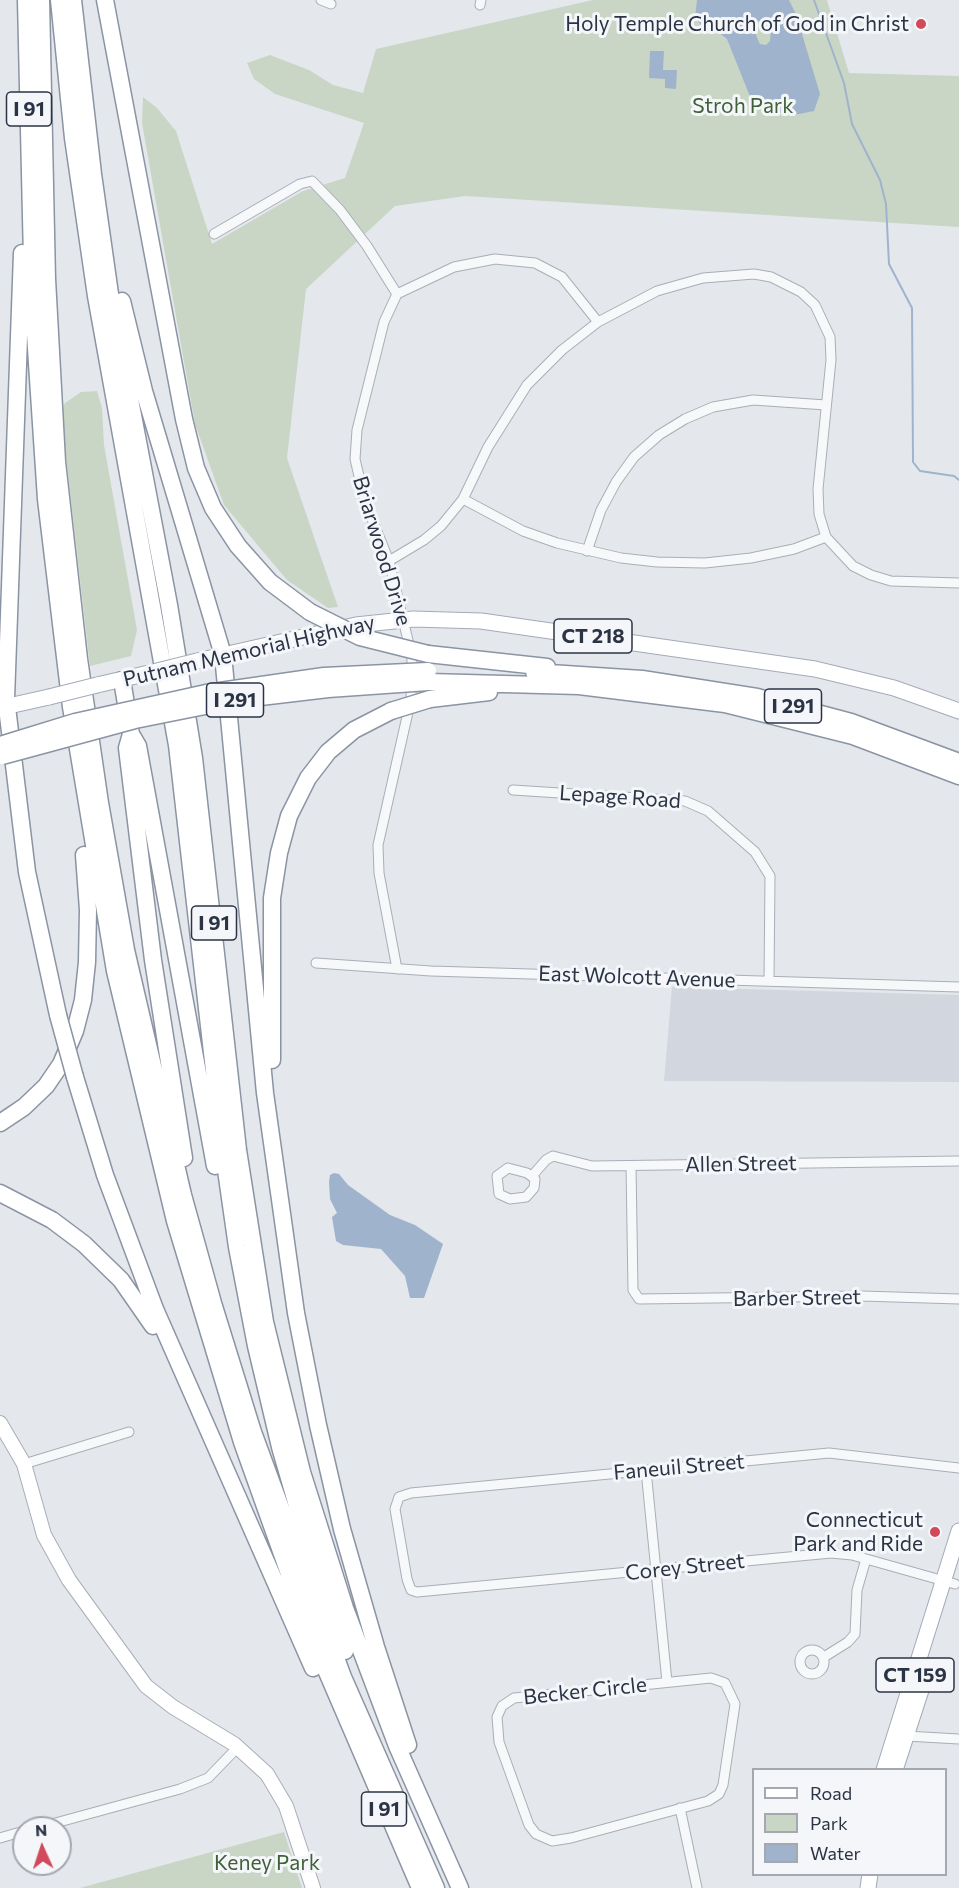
<!DOCTYPE html>
<html>
<head>
<meta charset="utf-8">
<style>
  body { margin:0 }
  #map { position:relative; width:959px; height:1888px; overflow:hidden; background:#e4e7ec; font-family:Commissioner,sans-serif }
  canvas { display:block }
  .legend { position:absolute; left:752px; top:1768px; width:195px; height:108px; box-sizing:border-box; background:#f4f6f9; border:2px solid #a4a8b1; margin:0; padding:8px 10px; list-style:none; font-size:18px; color:#2b3445 }
  .legend li { display:flex; align-items:center; gap:12px; height:30px }
  .legend b { width:30px; border:2px solid #a4a8b1 }
  .north { position:absolute; left:12px; top:1816px; width:60px; height:60px; box-sizing:border-box; background:#f4f6f9; border:2px solid #a4a8b1; border-radius:50%; rotate:357deg; font-size:16px; font-weight:700; line-height:24px; text-align:center; color:#2b3445 }
  .north::after { content:''; display:block; margin:auto; width:21px; height:27px; background:#d1495b; clip-path:polygon(50% 0,100% 100%,50% 72%,0 100%) }
</style>
</head>
<body>
<div id="map">
<canvas width="959" height="1888"></canvas>
<ul class="legend">
<li><b style="height:8px;background:#fff"></b>Road</li>
<li><b style="height:16px;background:#c9d6c5"></b>Park</li>
<li><b style="height:16px;background:#9fb4cc"></b>Water</li>
</ul>
<div class="north">N</div>
</div>
<script>
const c = document.querySelector('canvas').getContext('2d');
c.lineJoin = 'round';
function fill(path, color) { c.fillStyle = color; c.fill(path, 'evenodd'); }
const toPath = rows => new Path2D(rows.map(r => 'M' + r).join(''));
function strokePath(path, color, width, dash) { c.strokeStyle = color; c.lineWidth = width; c.lineCap = dash ? 'butt' : 'round'; c.setLineDash(dash || []); c.stroke(path); }
function write(font, color, halo, rows, align = 'center') {
  c.font = font + ' Commissioner,sans-serif'; c.lineWidth = 6; c.setLineDash([]); c.textBaseline = 'middle'; c.strokeStyle = halo; c.fillStyle = color; for (const [text, x, y, turn = 0] of rows) {
    c.save(); c.translate(x, y); c.rotate((+turn || 0) * Math.PI / 180); c.textAlign = isNaN(turn) ? turn : align; if (halo) c.strokeText(text, 0, 0); c.fillText(text, 0, 0); c.restore();
  }
}
fill(toPath([
  [672,987,959,995,959,1082,664,1081]
]), '#d2d6de');
fill(toPath([
  [593,0,827,0,849,73,959,76,959,227,465,196,395,206,306,289,287,458,338,607,328,608,287,580,224,505,195,424,142,123,143,97,157,108,176,131,212,244,303,191,345,178,364,123,275,94,254,79,247,63,270,55,309,70,333,85,363,93,376,49],
  [97,391,102,408,104,445,137,630,131,656,90,666,61,413,65,403,81,392],
  [284,1832,302,1888,80,1888,204,1854]
]), '#c9d6c5');
fill(toPath([
  [697,0,789,0,796,14,820,94,814,111,794,115,759,109,753,104,727,39,714,29,701,25,695,17],
  [756,21,765,22,771,28,770,41,766,45,760,44,758,40,753,27],
  [650,51,664,51,663,70,677,70,676,89,665,88,665,79,649,78],
  [334,1173,339,1174,348,1185,390,1215,415,1225,443,1244,424,1298,410,1298,405,1276,381,1249,343,1245,336,1241,332,1217,337,1213,330,1199,329,1182,330,1175]
]), '#9fb4cc');
strokePath(toPath([
  [814,0,844,83,852,124,880,180,886,204,889,264,912,308,913,462,920,471,954,476,959,480]
]), '#9fb4cc', 2);
const street = toPath([
  [321,0,331,4],
  [480,5,481,0],
  [214,234,300,184,312,181,340,210,367,246,397,294],
  [463,499,523,531,557,543,621,558,657,562,705,563,751,558,794,549,826,537],
  [587,551,601,510,616,482,634,457,659,435,685,419,713,407,753,400,826,405],
  [389,561,424,540,441,526,463,499,488,447,527,385,562,350,598,322,657,291,703,278,754,274,771,277,801,292,815,305,830,337,831,360,818,489,819,514,826,537,853,566,871,575,891,581,959,583],
  [513,790,685,801,708,811,755,852,770,876,769,981],
  [316,963,431,971,959,987],
  [397,969,379,873,378,845,411,699,412,657,389,561,365,502,355,459,357,430,384,322,397,294,454,267,495,259,535,263,562,277,598,322],
  [631,1166,633,1290,639,1299,862,1296,959,1299],
  [508,1168,527,1173,535,1179,534,1188,526,1197,510,1199,499,1194,497,1176,508,1168],
  [532,1176,546,1160,553,1156,592,1166,959,1161],
  [24,1464,129,1432],
  [646,1470,667,1682],
  [955,1584,852,1555,831,1553,417,1592,411,1590,407,1579,395,1509,399,1497,411,1493,829,1453,959,1468],
  '800 1662a12 12 0 1 1 24 0a12 12 0 1 1-24 0Z',
  [824,1657,848,1642,855,1634,857,1590,866,1559],
  [711,1678,725,1683,735,1704,723,1785,719,1794,708,1801,571,1838,552,1841,536,1834,529,1825,499,1742,497,1717,502,1706,514,1698,711,1678],
  [906,1736,959,1739],
  [680,1808,697,1888],
  [37,1828,180,1789,208,1778,238,1747],
  [0,1838,24,1831]
]);
const secondary = toPath([
  [0,1423,24,1464,44,1535,69,1580,146,1686,173,1707,234,1744,267,1774,286,1806,313,1888]
]);
const primary = toPath([
  [197,661,356,625,413,619,481,621,815,669,894,688,959,711],
  [97,685,149,673],
  [0,708,49,697],
  [884,1770,959,1531],
  [895,1770,924,1681],
  [868,1888,870,1874]
]);
const highway = toPath([
  [26,0,33,303,46,499,71,707,115,971,175,1221,242,1442,311,1635,420,1888],
  [41,0,47,279,57,462,79,659,100,803,126,950,183,1195,213,1303,253,1432,343,1677,436,1888],
  [59,0,73,138,96,296,177,745,223,1149,237,1247,256,1346,280,1447,307,1540,345,1651],
  [73,0,93,174,110,294,169,605,194,758,238,1150,265,1322,302,1472,345,1608,397,1746,460,1888],
  [105,0,184,419,196,468,213,508,238,546,270,582,310,612],
  [22,253,6,699,27,872,58,1015],
  [122,301,144,391,223,655,265,1093,296,1313,318,1425,342,1529,376,1647,408,1745],
  [428,654,547,667],
  [534,672,642,679,757,697,851,722,959,762],
  [122,680,131,734,138,746,215,1166],
  [428,682,579,686,725,704,853,736,959,776],
  [430,699,489,692],
  [131,734,127,748,153,960,184,1158],
  [272,1060,272,898,279,853,289,816,308,778,328,752,354,730,391,711],
  [75,1077,105,1175,155,1309,313,1668],
  [0,1123,24,1107,46,1086,61,1064,75,1031,83,1000,87,962,88,910,84,855],
  [0,1193,52,1220,84,1244,121,1280,153,1326]
]);
strokePath(street, '#a9aeb7', 11);
strokePath(secondary, '#a9aeb7', 16);
strokePath(primary, '#a3abb8', 17);
strokePath(highway, '#8b94a3', 19);
strokePath(street, '#f7f8fa', 9);
strokePath(secondary, '#fff', 14);
strokePath(primary, '#fff', 15);
strokePath(highway, '#fff', 16);
const primaryBridge = toPath([
  [149,673,197,661],
  [49,697,97,685]
]);
const highwayBridge = toPath([
  [310,612,360,637,428,654],
  [391,711,430,699],
  [0,745,75,722,206,693,324,676,428,671],
  [2,756,135,720,235,700,328,689,428,682],
  [58,1015,75,1077]
]);
strokePath(primaryBridge, '#a3abb8', 17, []);
strokePath(highwayBridge, '#8b94a3', 19, []);
strokePath(primaryBridge, '#fff', 15);
strokePath(highwayBridge, '#fff', 16);
for (const [x, y, r, color] of [
  [921,24,6,"#d1495b"],
  [935,1532,6,"#d1495b"]
]) { const dot = new Path2D(); dot.arc(x, y, r, 0, 2 * Math.PI); c.fillStyle = color; c.fill(dot); strokePath(dot, '#f4f6f9', 2); }
for (const [x, y, w] of [
  [29,109,45],
  [593,636,78],
  [235,700,57],
  [793,706,57],
  [214,923,45],
  [915,1675,78],
  [384,1809,45]
]) { const box = new Path2D(); box.roundRect(x - w / 2, y - 17, w, 34, 4.5); c.fillStyle = '#f4f6f9'; c.fill(box); strokePath(box, '#2b3445', 1.5); }
write('bold 20px', '#2b3445', null, [
  ["I 91",29,109],
  ["CT 218",593,636],
  ["I 291",235,700],
  ["I 291",793,706],
  ["I 91",214,923],
  ["CT 159",915,1675],
  ["I 91",384,1809]
]);
write('21px', '#2b3445', '#f4f6f9', [
  ["Holy Temple Church of God in Christ",909,24],
  ["Connecticut",923,1520],
  ["Park and Ride",923,1544]
], 'right');
write('21px', '#3f6138', '#f4f6f9', [
  ["Stroh Park",743,106],
  ["Keney Park",267,1863]
]);
write('21px', '#2b3445', '#f4f6f9', [
  ["Briarwood Drive",382,551,73],
  ["Putnam Memorial Highway",249,651,-13],
  ["Lepage Road",620,797,4],
  ["East Wolcott Avenue",637,977,2],
  ["Allen Street",741,1164,-1],
  ["Barber Street",797,1298,-1],
  ["Faneuil Street",679,1467,-5],
  ["Corey Street",685,1567,-6],
  ["Becker Circle",585,1691,-6]
]);
</script>
</body>
</html>
